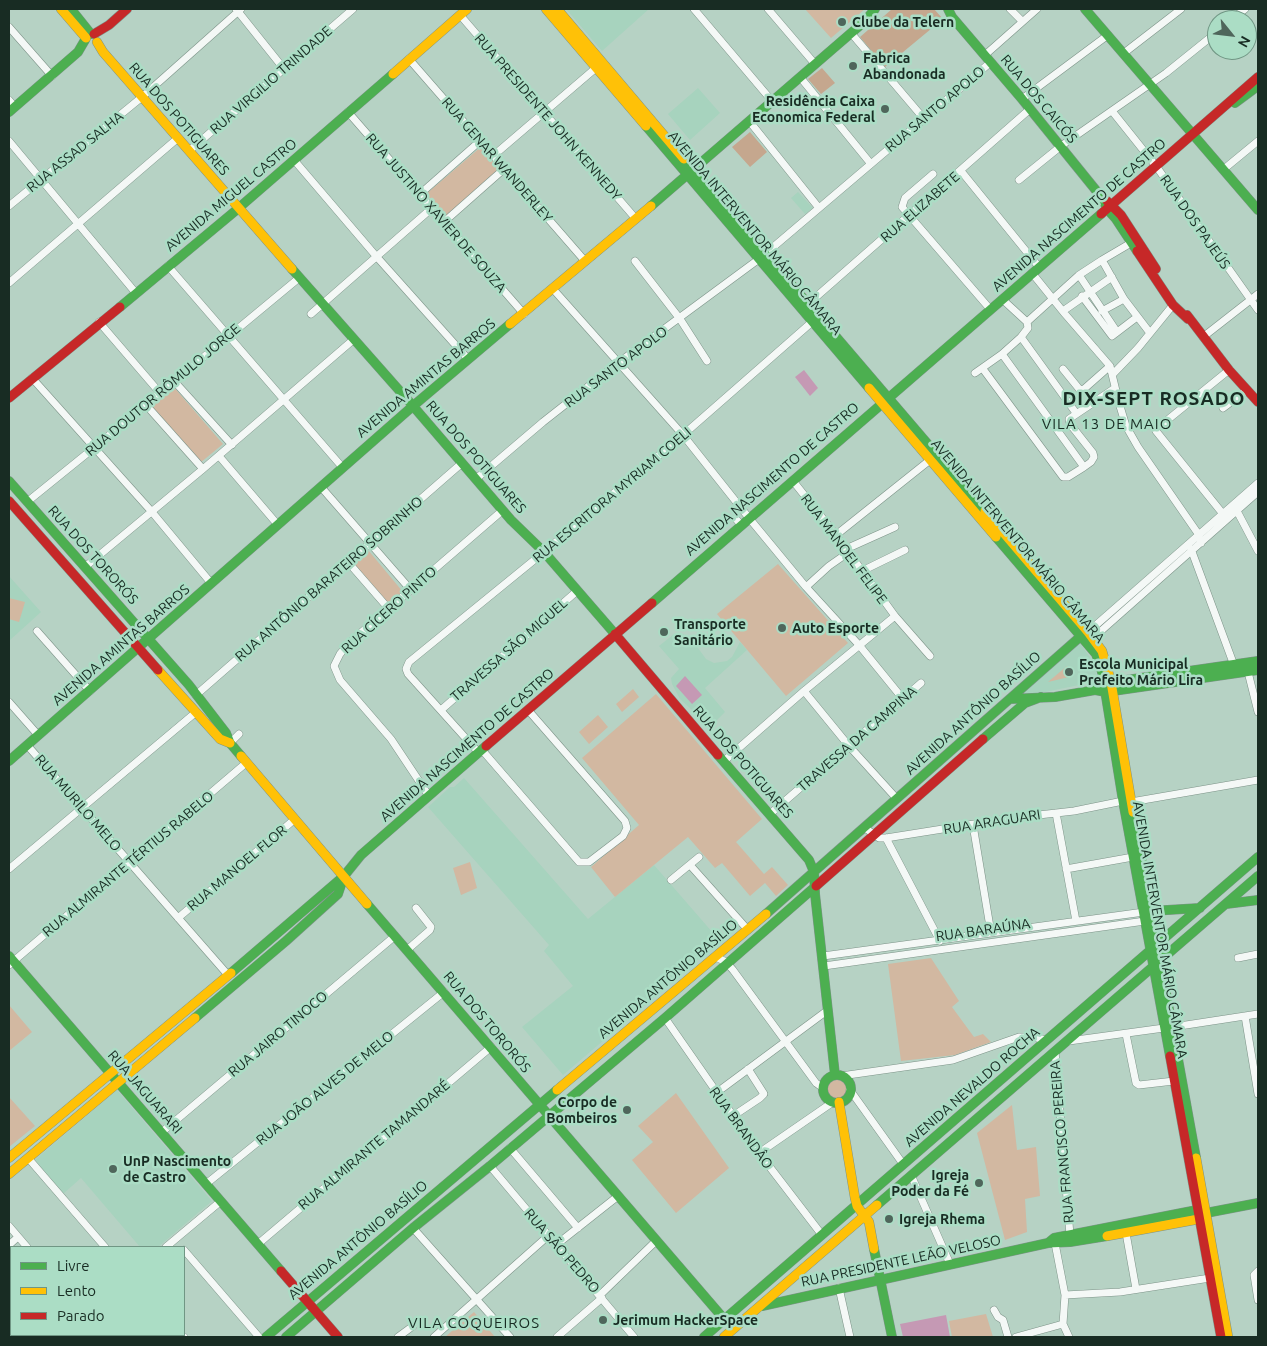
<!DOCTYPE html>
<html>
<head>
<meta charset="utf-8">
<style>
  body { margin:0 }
  #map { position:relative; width:1267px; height:1346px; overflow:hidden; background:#b6d2c4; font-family:Ubuntu,sans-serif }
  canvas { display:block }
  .frame { position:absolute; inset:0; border:10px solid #182c23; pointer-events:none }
  .legend { position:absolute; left:10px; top:1246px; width:175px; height:90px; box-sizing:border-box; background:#abddc5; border:1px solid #709684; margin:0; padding:6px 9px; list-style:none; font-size:15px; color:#182c23 }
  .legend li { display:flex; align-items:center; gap:10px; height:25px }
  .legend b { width:25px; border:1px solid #709684 }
  .north { position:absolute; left:1207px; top:10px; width:50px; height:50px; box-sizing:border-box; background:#abddc5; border:1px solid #709684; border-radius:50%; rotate:119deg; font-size:14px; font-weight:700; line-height:20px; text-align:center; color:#182c23 }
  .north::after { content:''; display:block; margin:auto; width:18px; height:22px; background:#4f665b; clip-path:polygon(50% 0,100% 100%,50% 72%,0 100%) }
</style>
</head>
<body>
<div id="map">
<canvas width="1267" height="1346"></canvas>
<div class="frame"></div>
<ul class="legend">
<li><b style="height:6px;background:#4caf50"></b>Livre</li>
<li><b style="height:6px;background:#ffc107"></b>Lento</li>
<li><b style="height:6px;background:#c62828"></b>Parado</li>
</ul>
<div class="north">N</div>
</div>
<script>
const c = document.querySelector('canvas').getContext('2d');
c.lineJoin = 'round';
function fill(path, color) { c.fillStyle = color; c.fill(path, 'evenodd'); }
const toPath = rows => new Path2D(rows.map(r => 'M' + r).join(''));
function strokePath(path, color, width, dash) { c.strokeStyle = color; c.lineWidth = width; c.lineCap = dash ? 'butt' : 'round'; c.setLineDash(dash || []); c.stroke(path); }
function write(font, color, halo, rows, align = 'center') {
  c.font = font + ' Ubuntu,sans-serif'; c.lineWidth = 5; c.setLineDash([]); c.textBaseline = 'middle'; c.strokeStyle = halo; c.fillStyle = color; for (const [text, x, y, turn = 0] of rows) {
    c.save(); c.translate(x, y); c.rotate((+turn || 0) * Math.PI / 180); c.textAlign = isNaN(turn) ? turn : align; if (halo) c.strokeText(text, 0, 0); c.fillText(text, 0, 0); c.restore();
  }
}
fill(toPath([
  [566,9,649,9,602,51],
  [698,88,720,113,690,140,668,114],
  [798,192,813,208,805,214,791,198],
  [9,576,41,612,9,641],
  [674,634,683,634,690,637,706,659,714,663,727,661,732,657,740,642,747,650,705,688,725,712,710,727,701,716,691,709,680,699,672,684,671,678,679,669,659,646],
  [1079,642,1095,664,1098,681,1026,696,1023,689],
  [464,778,588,919,654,865,720,941,563,1075,522,1027,573,986,544,951,549,945,428,807,450,787,454,787],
  [117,1090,212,1201,158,1247,140,1247,81,1178,63,1194,35,1160]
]), '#a7d3be');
fill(toPath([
  [805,9,865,9,831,38],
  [482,146,501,168,446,216,426,194],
  [172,385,223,444,200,463,148,404],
  [368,550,403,592,387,606,352,564],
  [778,564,848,643,786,696,717,614],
  [9,598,25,602,19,622,9,619],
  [1067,666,1073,676,1048,682],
  [633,689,639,697,622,712,616,704],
  [656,694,762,819,736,842,764,874,772,867,788,885,776,896,765,883,750,896,722,863,715,868,688,837,615,897,591,867,639,825,582,758],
  [598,715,608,727,589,744,579,732],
  [470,862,477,888,461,895,453,868],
  [931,958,959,1001,952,1007,974,1037,983,1034,991,1042,955,1055,901,1061,888,964],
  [9,1005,32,1032,9,1051],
  '827 1090a10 10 0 1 1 20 0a10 10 0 1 1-20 0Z',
  [676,1093,729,1168,676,1213,632,1160,653,1142,638,1126],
  [9,1097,35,1126,9,1147],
  [1012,1105,1017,1150,1036,1147,1040,1196,1025,1199,1027,1232,1005,1240,977,1133],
  [474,1312,495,1337,445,1337],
  [986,1314,993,1337,952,1337,949,1321]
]), '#d2b8a1');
fill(toPath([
  [892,9,934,9,943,19,885,67,860,37],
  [822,68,835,83,821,94,808,79],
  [750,132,767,152,750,167,732,147]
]), '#c5a78e');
fill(toPath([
  [804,370,818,388,810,396,795,377],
  [685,676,702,695,692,704,676,686],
  [946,1315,950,1337,903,1337,900,1324]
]), '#c599b4');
const street = toPath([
  [236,9,284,69],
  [694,9,772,101],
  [768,9,815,64],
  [1010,9,1022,21],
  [460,15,636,219],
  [1231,20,1245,9],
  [9,27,52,76],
  [851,33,925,120],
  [1124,53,1181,9],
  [985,55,1037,9],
  [409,59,585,261],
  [800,77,871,164],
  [1022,99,1108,35],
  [9,100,15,107],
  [1112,111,1156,166,1258,310],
  [348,112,524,314],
  [750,122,819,208],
  [9,141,135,292],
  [189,151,353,9],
  [493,156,597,67],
  [294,160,376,256,468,359],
  [1224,169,1258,141],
  [961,171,1039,267],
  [933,174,905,198,902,207,990,309],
  [1019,180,1061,146,1166,73,1217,32],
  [420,194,480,141],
  [9,206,142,97,241,9],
  [444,222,504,169],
  [765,254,991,62],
  [1102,260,1124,299,1150,333],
  [635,261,680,319,707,361],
  [168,266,343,468],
  [1032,273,1065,314,1110,366,1119,403,1126,426,1138,447,1199,535,1201,543],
  [1079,275,1117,332],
  [9,283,178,138],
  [553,289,683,435,749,518,806,587,859,645,903,699],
  [1082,296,1112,336,1137,317],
  [808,304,1030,109],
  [1063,311,1112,277],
  [1102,311,1124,299],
  [311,314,432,208],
  [99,322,160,393],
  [1027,322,1079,275,1102,260,1136,240],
  [1021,337,1076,413],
  [1203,337,1258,294],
  [1002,354,1084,467],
  [983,369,1063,477,1068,477,1084,467,1091,462,1094,457,1093,453,1070,424,1069,419,1115,388],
  [1063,369,1080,390,1084,389,1110,366],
  [975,373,1002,354,1021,337,1028,328,1027,322,1002,299],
  [1113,374,1138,348,1173,305],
  [32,378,152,512,211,583],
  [174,381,232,445],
  [146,405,203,469],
  [1223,408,1247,390],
  [1165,422,1229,370],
  [1156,431,1223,514],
  [219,456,278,525],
  [476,479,543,422,618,363,759,259],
  [793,481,836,535,895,616,930,656],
  [321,487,410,589],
  [27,502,95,447,299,278],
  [1237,511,1258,551],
  [736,519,741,525],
  [836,535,930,460],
  [846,549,895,527],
  [1191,549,1235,668],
  [348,562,388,608],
  [85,567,203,469,353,340],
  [862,571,905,550],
  [806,587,829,566,849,552],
  [37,631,90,691],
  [1088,632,1258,483],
  [1093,638,1258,492],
  [1247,668,1258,712],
  [804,691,849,746,897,799],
  [196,695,462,463],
  [9,702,38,735],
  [441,710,577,591],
  [230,743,239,734],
  [27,745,228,975],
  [482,750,579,862,589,862,623,836,627,828,625,821,528,710],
  [479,753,408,674,406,669,409,662,544,552,683,435,812,322],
  [724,761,804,691,895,616],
  [429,796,391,739,340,680,334,666,340,654,349,643,503,510],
  [1131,802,1258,780],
  [1056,813,1076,921],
  [770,814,921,683],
  [973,825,991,933],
  [865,828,879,838,886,838,1012,818,1074,811,1123,801],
  [886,838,940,941],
  [690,865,748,930],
  [9,869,195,713],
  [1066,869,1133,857],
  [671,880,699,857],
  [178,918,295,819],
  [407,950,430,930,431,927,416,908],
  [823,956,1144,912],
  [716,957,726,962,733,970,816,1083,823,1088],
  [1238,958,1258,954],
  [9,965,246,763],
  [824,966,1145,921],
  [1245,1016,1258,1094],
  [665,1018,759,1153,822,1235],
  [1173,1027,1258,1014],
  [1126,1034,1136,1083,1139,1085,1174,1081],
  [1069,1041,1164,1028],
  [1055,1051,1070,1235],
  [841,1076,953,1060,1019,1037,1032,1037,1047,1040],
  [850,1090,903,1164],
  [716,1093,828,1010],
  [733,1116,760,1098,764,1094,748,1069],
  [162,1132,395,936],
  [510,1148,578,1228],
  [759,1153,833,1102],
  [28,1158,105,1247],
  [490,1166,634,1337],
  [911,1175,950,1264],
  [206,1184,444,992],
  [9,1226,27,1247],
  [413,1228,510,1337],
  [1126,1233,1136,1289],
  [1054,1238,1065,1295,1063,1324,1069,1337],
  [258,1244,491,1047],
  [9,1245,18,1237],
  [556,1245,618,1196],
  [166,1247,221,1201],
  [184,1250,259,1337],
  [1258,1271,1254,1275,1258,1300],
  [839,1288,850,1337],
  [600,1295,656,1241],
  [1065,1295,1120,1292,1210,1278],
  [9,1307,11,1305],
  [994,1310,998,1317,1003,1320,1008,1337],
  [9,1331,11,1334],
  [104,1335,106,1337],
  [181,1335,184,1337],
  [55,1337,58,1335],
  [398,1337,413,1326],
  [434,1337,548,1236],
  [557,1337,602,1298],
  [1016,1337,1063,1324]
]);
const fast = toPath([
  [71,9,91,34],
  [948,9,952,17,1022,99,1103,199,1107,209,1116,219,1137,251],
  [1085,9,1258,210],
  [1235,103,1258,86],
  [9,112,78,52,85,40],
  [646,126,869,388],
  [684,159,985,511],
  [651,206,865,21,875,9],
  [292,269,413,406,511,520,544,552,615,634],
  [120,307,234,212,393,74],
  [9,481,189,685,226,733,230,743,241,756],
  [996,537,1096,654,1102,672,1123,801,1170,1056],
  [652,603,1101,214],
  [1106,683,1258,661],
  [1010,699,1055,697,1095,690,1106,692,1258,670],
  [983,739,1025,703,1041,697],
  [718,755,809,860,814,872,815,894,835,1075],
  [9,761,413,406,510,324],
  [1133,812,1196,1158],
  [367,904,724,1319],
  [1226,904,1258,900],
  [1151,911,1200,908],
  [766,914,1081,636],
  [9,956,281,1271],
  [231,973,344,876],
  [195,1018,286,941,338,894,344,876,361,855,486,746],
  '823 1089a14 14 0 1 1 28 0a14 14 0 1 1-28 0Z',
  [877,1205,1258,876],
  [1048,1243,1054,1238,1197,1210,1206,1213,1258,1203],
  [874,1249,892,1337],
  [762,1306,1048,1243,1070,1242,1107,1236],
  [266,1337,557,1090],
  [286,1337,413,1228,490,1166,665,1018,816,886],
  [704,1337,1258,857]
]);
const slow = toPath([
  [61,9,86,38],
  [546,9,646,126],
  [557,9,684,159],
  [97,42,103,52,292,269],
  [393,74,467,9],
  [510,324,651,206],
  [869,388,996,537],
  [985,511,1088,632,1102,651,1111,682,1133,812],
  [158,670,220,739,230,743],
  [241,756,367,904],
  [557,1090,766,914],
  [839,1102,855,1198,857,1206,869,1222,874,1249],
  [9,1158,231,973],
  [1196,1158,1228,1337],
  [9,1174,195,1018],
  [1107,1236,1199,1219,1202,1216],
  [724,1337,877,1205]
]);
const jam = toPath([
  [94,34,109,25,127,9],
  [1107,201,1121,215,1156,269],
  [1101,214,1258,77],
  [1137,251,1173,305,1188,319],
  [1187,315,1229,370,1258,402],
  [9,398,120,307],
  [9,501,158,670],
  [615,634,718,755],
  [486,746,652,603],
  [816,886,983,739],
  [1170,1056,1221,1337],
  [281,1271,338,1337]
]);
strokePath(street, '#7d9388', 8);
strokePath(fast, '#7d9388', 10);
strokePath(slow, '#7d9388', 10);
strokePath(jam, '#7d9388', 10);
strokePath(street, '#f4f8f6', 7);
strokePath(fast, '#4caf50', 9);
strokePath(slow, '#ffc107', 9);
strokePath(jam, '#c62828', 9);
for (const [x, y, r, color] of [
  [842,22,5,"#4f665b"],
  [853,66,5,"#4f665b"],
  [885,109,5,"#4f665b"],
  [782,628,5,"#4f665b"],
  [664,632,5,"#4f665b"],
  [1069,672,5,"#4f665b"],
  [627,1110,5,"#4f665b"],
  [113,1169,5,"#4f665b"],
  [979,1183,5,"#4f665b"],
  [889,1219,5,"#4f665b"],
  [603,1320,5,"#4f665b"]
]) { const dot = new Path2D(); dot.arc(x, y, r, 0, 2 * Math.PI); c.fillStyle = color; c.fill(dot); strokePath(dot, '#abddc5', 2); }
write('bold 14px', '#182c23', '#abddc5', [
  ["Clube da Telern",852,22],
  ["Fabrica",863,58],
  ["Abandonada",863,74],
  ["Residência Caixa",875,101,"right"],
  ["Economica Federal",875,117,"right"],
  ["Transporte",674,624],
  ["Sanitário",674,640],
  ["Auto Esporte",792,628],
  ["Escola Municipal",1079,664],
  ["Prefeito Mário Lira",1079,680],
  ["Corpo de",617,1102,"right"],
  ["Bombeiros",617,1118,"right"],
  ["UnP Nascimento",123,1161],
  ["de Castro",123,1177],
  ["Igreja",969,1175,"right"],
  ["Poder da Fé",969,1191,"right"],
  ["Igreja Rhema",899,1219],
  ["Jerimum HackerSpace",613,1320]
], 'left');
write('14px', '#182c23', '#abddc5', [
  ["RUA VIRGILIO TRINDADE",271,80,-41],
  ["RUA DOS CAICÓS",1039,99,50],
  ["RUA SANTO APOLO",935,109,-40],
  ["RUA PRESIDENTE JOHN KENNEDY",548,117,49],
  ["RUA DOS POTIGUARES",179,119,49],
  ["RUA ASSAD SALHA",75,152,-39],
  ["RUA GENAR WANDERLEY",497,160,49],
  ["AVENIDA MIGUEL CASTRO",231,195,-40],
  ["RUA ELIZABETE",920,207,-41],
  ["RUA JUSTINO XAVIER DE SOUZA",436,213,49],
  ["AVENIDA NASCIMENTO DE CASTRO",1079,215,-41],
  ["RUA DOS PAJEÚS",1195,222,55],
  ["AVENIDA INTERVENTOR MÁRIO CÂMARA",755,233,50],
  ["RUA SANTO APOLO",616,367,-37],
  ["AVENIDA AMINTAS BARROS",426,378,-40],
  ["RUA DOUTOR RÔMULO JORGE",163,390,-40],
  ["RUA DOS POTIGUARES",476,457,49],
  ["AVENIDA NASCIMENTO DE CASTRO",772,479,-41],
  ["RUA ESCRITORA MYRIAM COELI",612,495,-40],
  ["AVENIDA INTERVENTOR MÁRIO CÂMARA",1018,541,50],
  ["RUA MANOEL FELIPE",844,549,53],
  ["RUA DOS TORORÓS",93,555,48],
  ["RUA ANTÔNIO BARATEIRO SOBRINHO",329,579,-41],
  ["RUA CÍCERO PINTO",389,610,-42],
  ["AVENIDA AMINTAS BARROS",121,645,-41],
  ["TRAVESSA SÃO MIGUEL",509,650,-41],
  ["AVENIDA ANTÔNIO BASÍLIO",973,713,-42],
  ["TRAVESSA DA CAMPINA",857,739,-41],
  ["AVENIDA NASCIMENTO DE CASTRO",467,745,-41],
  ["RUA DOS POTIGUARES",743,762,49],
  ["RUA MURILO MELO",78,803,49],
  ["RUA ARAGUARI",992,822,-9],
  ["RUA ALMIRANTE TÉRTIUS RABELO",128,864,-40],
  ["RUA MANOEL FLOR",237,868,-40],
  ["RUA BARAÚNA",983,930,-8],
  ["AVENIDA INTERVENTOR MÁRIO CÂMARA",1160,930,80],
  ["AVENIDA ANTÔNIO BASÍLIO",668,979,-40],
  ["RUA DOS TORORÓS",487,1022,50],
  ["RUA JAIRO TINOCO",278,1034,-40],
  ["AVENIDA NEVALDO ROCHA",972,1087,-41],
  ["RUA JOÃO ALVES DE MELO",325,1088,-39],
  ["RUA JAGUARARI",145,1092,49],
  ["RUA BRANDÂO",741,1128,54],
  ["RUA FRANCISCO PEREIRA",1062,1142,-95],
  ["RUA ALMIRANTE TAMANDARÉ",374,1145,-40],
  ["AVENIDA ANTÔNIO BASÍLIO",358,1240,-40],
  ["RUA SÃO PEDRO",562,1251,49],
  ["RUA PRESIDENTE LEÃO VELOSO",901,1261,-12]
]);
c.letterSpacing = '1px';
write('15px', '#182c23', '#abddc5', [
  ["VILA 13 DE MAIO",1107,424],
  ["VILA COQUEIROS",474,1323]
]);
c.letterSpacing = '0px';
c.letterSpacing = '1px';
write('bold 19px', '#182c23', '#abddc5', [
  ["DIX-SEPT ROSADO",1154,399]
]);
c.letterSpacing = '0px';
</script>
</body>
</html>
